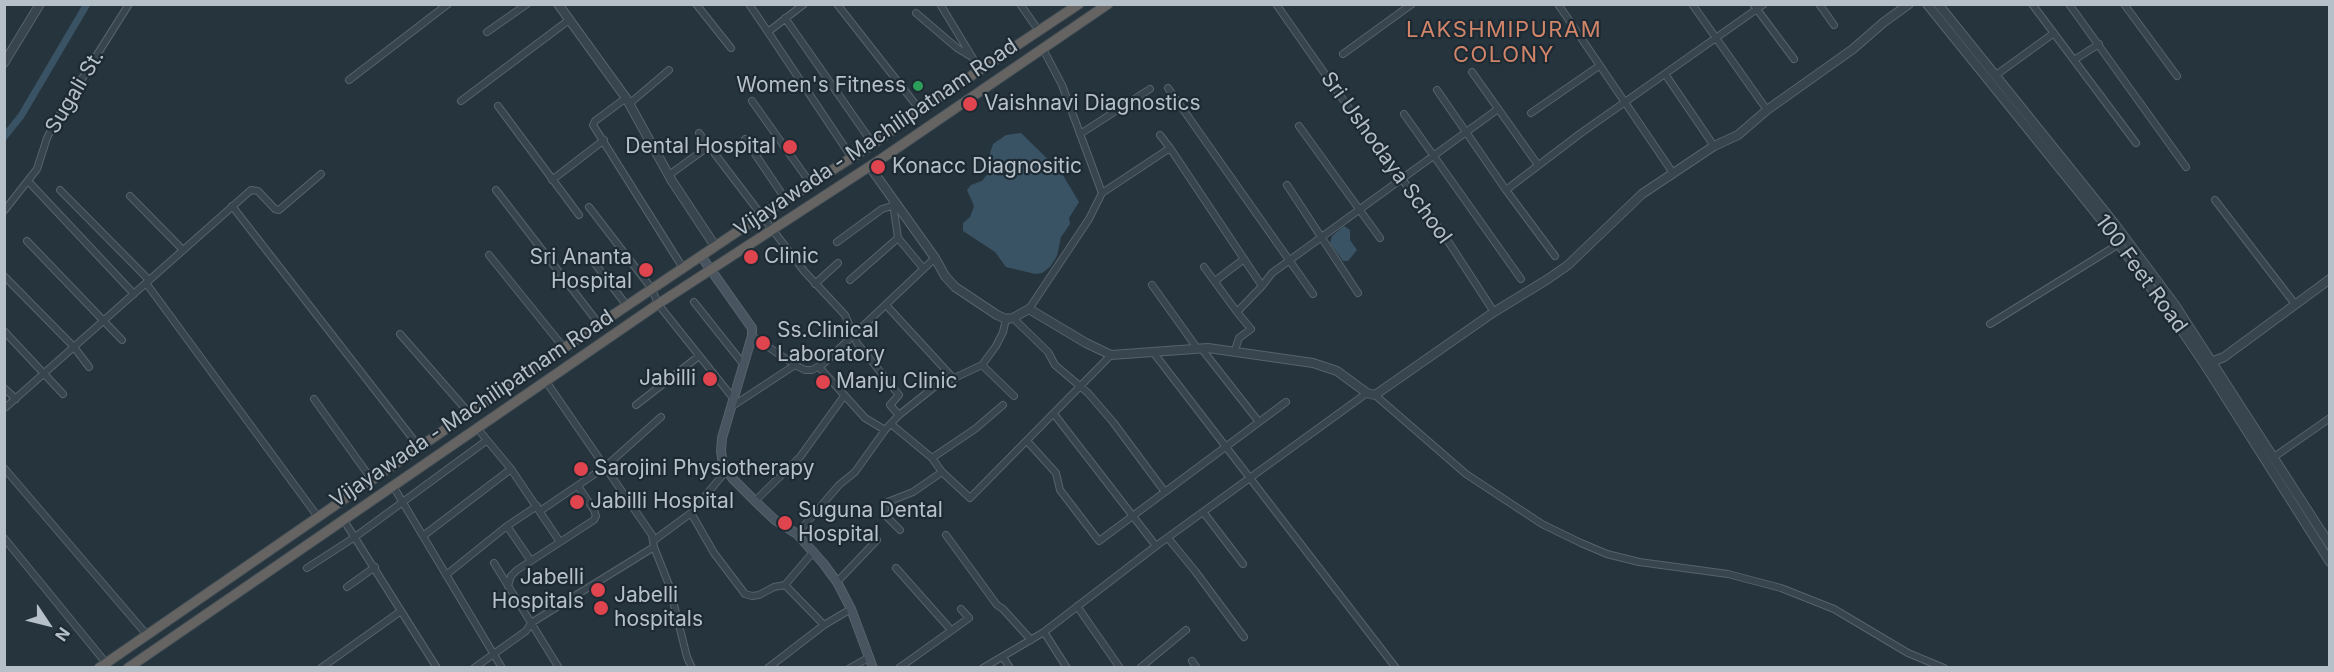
<!DOCTYPE html>
<html>
<head>
<meta charset="utf-8">
<style>
  body { margin:0 }
  #map { position:relative; width:2334px; height:672px; overflow:hidden; background:#26343d; font-family:Inter,sans-serif }
  canvas { display:block }
  .frame { position:absolute; inset:0; border:6px solid #b6c0c8; pointer-events:none }
  .north { position:absolute; left:18px; top:594px; width:60px; height:60px; -webkit-text-stroke:4px #1e2a33; paint-order:stroke; rotate:125deg; font-size:16px; font-weight:700; line-height:24px; text-align:center; color:#b6c0c8 }
  .north::after { content:''; display:block; margin:auto; width:21px; height:27px; background:#b6c0c8; clip-path:polygon(50% 0,100% 100%,50% 72%,0 100%) }
</style>
</head>
<body>
<div id="map">
<canvas width="2334" height="672"></canvas>
<div class="frame"></div>
<div class="north">N</div>
</div>
<script>
const c = document.querySelector('canvas').getContext('2d');
c.lineJoin = 'round';
function fill(path, color) { c.fillStyle = color; c.fill(path, 'evenodd'); }
const toPath = rows => new Path2D(rows.map(r => 'M' + r).join(''));
function strokePath(path, color, width, dash) { c.strokeStyle = color; c.lineWidth = width; c.lineCap = dash ? 'butt' : 'round'; c.setLineDash(dash || []); c.stroke(path); }
function write(font, color, halo, rows, align = 'center') {
  c.font = font + ' Inter,sans-serif'; c.lineWidth = 4.5; c.setLineDash([]); c.textBaseline = 'middle'; c.strokeStyle = halo; c.fillStyle = color; for (const [text, x, y, turn = 0] of rows) {
    c.save(); c.translate(x, y); c.rotate((+turn || 0) * Math.PI / 180); c.textAlign = isNaN(turn) ? turn : align; if (halo) c.strokeText(text, 0, 0); c.fillText(text, 0, 0); c.restore();
  }
}
fill(toPath([
  [1021,133,1061,172,1079,202,1069,218,1070,224,1061,237,1057,256,1050,267,1042,273,1035,274,1006,267,995,252,963,231,963,223,970,217,974,206,967,190,971,185,982,181,990,171,988,159,993,144,1006,135],
  [1344,226,1350,230,1350,240,1357,250,1348,261,1343,261,1330,243,1332,236]
]), '#3a5364');
strokePath(toPath([
  [4,137,21,116,87,4]
]), '#3a5364', 7);
const minor = toPath([
  [696,4,731,48],
  [749,4,768,32],
  [804,4,768,32,852,158],
  [837,4,920,110],
  [940,4,980,70],
  [1020,4,1039,31],
  [1276,4,1398,178,1402,179,1444,235,1494,312],
  [1558,4,1673,173],
  [1692,4,1767,110],
  [1753,4,1794,59],
  [1819,4,1834,25],
  [2032,4,2136,143],
  [2069,4,2186,167],
  [2124,4,2177,76],
  [916,13,957,48,972,57],
  [785,18,873,144],
  [487,32,527,4],
  [1343,54,1412,4],
  [2074,60,2099,44],
  [1472,72,1538,165],
  [1665,74,1714,146],
  [1996,75,2054,33],
  [349,80,448,4],
  [1168,88,1313,294],
  [1437,90,1506,190,1555,256],
  [626,98,595,121,593,125,683,268],
  [461,101,569,20],
  [752,101,811,184],
  [629,104,669,70],
  [498,106,579,215],
  [1531,113,1599,66],
  [1404,114,1521,279],
  [1299,126,1380,238],
  [699,133,804,271,845,315,857,343,899,395,890,405,899,415],
  [1080,134,1150,89],
  [745,139,786,200],
  [1170,148,1244,259,1215,281],
  [669,175,709,146],
  [552,180,604,140],
  [28,181,134,294],
  [1287,185,1358,293],
  [60,190,149,280],
  [496,190,599,324],
  [1506,190,1581,133,1764,4],
  [1102,193,1170,148,1160,135],
  [130,196,183,250],
  [2215,200,2295,304],
  [893,203,898,238],
  [232,206,420,448],
  [589,207,652,289,658,304,733,398],
  [4,211,37,169,47,138,56,120,129,4],
  [27,241,122,340],
  [837,242,882,209,892,206],
  [489,255,564,348],
  [1244,259,1262,286],
  [593,261,627,306],
  [1204,267,1237,312],
  [4,276,74,347,89,367],
  [850,280,898,238,923,268],
  [146,283,318,517],
  [815,284,838,263],
  [1152,285,1197,348],
  [694,302,744,365],
  [886,305,954,379],
  [1029,309,1089,219,1102,193,1062,85,1043,49],
  [1013,318,1048,352,1055,365,1088,393,1113,422,1165,492],
  [1990,324,2119,244],
  [4,331,63,394],
  [400,334,469,413],
  [752,336,795,365,805,370,812,370,823,364,935,258],
  [1201,348,1259,422],
  [1235,350,1239,338,1251,329,1237,312,1262,286,1272,273,1498,109],
  [1153,352,1396,668],
  [982,365,1014,396],
  [819,367,865,418,885,430],
  [545,380,652,535,654,547,669,585,687,657,692,668],
  [4,388,16,399],
  [1375,395,1466,474,1542,524,1581,543,1607,554,1639,562,1728,574,1781,588,1834,609,1908,653,1944,668],
  [314,399,372,480],
  [636,405,699,356],
  [6,407,251,190,258,191,275,209,279,210,321,174],
  [731,407,795,365],
  [1054,414,1156,546],
  [891,424,932,458,942,472,970,498,1111,355],
  [477,428,511,469,560,542],
  [1027,441,1056,473,1060,490,1099,541,1286,402],
  [2274,457,2330,418],
  [932,458,975,429,1003,405],
  [4,468,147,635],
  [393,486,502,668],
  [755,501,800,457,844,396],
  [540,511,605,467,661,417],
  [691,513,714,553,745,594,752,596,759,595,774,587,785,585,814,551],
  [1204,513,1243,564],
  [343,519,437,668],
  [507,526,531,561],
  [900,530,885,515,885,503,913,492,942,472],
  [797,534,839,485,855,472,885,430,899,415,933,388,982,365,996,346,1003,332,1006,319],
  [946,535,997,605,1003,609,1031,640],
  [423,536,511,469],
  [4,538,106,663],
  [1168,538,1195,571,1244,637],
  [653,541,691,513,726,471],
  [494,563,559,668],
  [307,568,355,537,486,441],
  [896,568,951,630],
  [446,575,507,526,537,506],
  [837,582,877,540],
  [785,585,824,625],
  [508,586,511,576,517,570,594,520,596,516,594,510,578,486],
  [347,587,375,567],
  [1077,606,1120,668],
  [1044,632,1067,668],
  [1003,657,1010,668],
  [1192,661,1197,668],
  [321,668,401,611],
  [474,668,526,631,531,623,654,547],
  [768,668,824,625,851,609],
  [850,668,870,657],
  [899,668,969,618,961,609],
  [983,668,1044,632,1156,546,1367,393],
  [1140,668,1186,630]
]);
const tertiary = toPath([
  [558,4,626,98,672,181,715,246],
  [1927,4,2099,217,2178,325,2205,365,2330,562],
  [1938,4,2114,223,2175,305,2330,545],
  [4,63,40,4],
  [870,167,935,258,945,276,955,287,997,315,1006,319,1013,318,1029,309,1086,343,1111,355,1208,348,1313,363,1337,371,1367,393,1375,395,1494,312,1548,279,1568,265,1642,194,1714,146,1738,135,1767,110,1853,49,1884,22,1909,4],
  [2209,363,2224,357,2330,279]
]);
const secondary = toPath([
  [701,256,752,328,752,336,722,438,721,451,723,465,733,479,755,501,775,520,797,534,823,563,837,582,851,609,873,668]
]);
const trunk = toPath([
  [99,668,546,360,762,215,873,144,920,110,1079,4],
  [128,668,658,304,884,157,1108,4]
]);
strokePath(minor, '#57636b', 8);
strokePath(tertiary, '#57636b', 10);
strokePath(secondary, '#57636b', 10);
strokePath(trunk, '#445058', 11);
strokePath(minor, '#39454e', 6);
strokePath(tertiary, '#39454e', 8);
strokePath(secondary, '#485560', 8);
strokePath(trunk, '#666462', 9);
for (const [x, y, r, color] of [
  [918,86,6,"#2e9e5b"],
  [970,104,8,"#e0444e"],
  [790,147,8,"#e0444e"],
  [878,167,8,"#e0444e"],
  [751,257,8,"#e0444e"],
  [646,270,8,"#e0444e"],
  [763,343,8,"#e0444e"],
  [710,379,8,"#e0444e"],
  [823,382,8,"#e0444e"],
  [581,469,8,"#e0444e"],
  [577,502,8,"#e0444e"],
  [785,523,8,"#e0444e"],
  [598,590,8,"#e0444e"],
  [601,608,8,"#e0444e"]
]) { const dot = new Path2D(); dot.arc(x, y, r, 0, 2 * Math.PI); c.fillStyle = color; c.fill(dot); strokePath(dot, '#1e2a33', 2); }
write('21px', '#b6c0c8', '#1e2a33', [
  ["Women's Fitness",906,86,"right"],
  ["Vaishnavi Diagnostics",984,104],
  ["Dental Hospital",776,147,"right"],
  ["Konacc Diagnositic",892,167],
  ["Clinic",764,257],
  ["Sri Ananta",632,258,"right"],
  ["Hospital",632,282,"right"],
  ["Ss.Clinical",777,331],
  ["Laboratory",777,355],
  ["Jabilli",696,379,"right"],
  ["Manju Clinic",836,382],
  ["Sarojini Physiotherapy",594,469],
  ["Jabilli Hospital",590,502],
  ["Suguna Dental",798,511],
  ["Hospital",798,535],
  ["Jabelli",584,578,"right"],
  ["Hospitals",584,602,"right"],
  ["Jabelli",614,596],
  ["hospitals",614,620]
], 'left');
write('21px', '#b6c0c8', '#1e2a33', [
  ["Sugali St.",75,92,-59],
  ["Vijayawada - Machilipatnam Road",876,138,-34],
  ["Sri Ushodaya School",1386,158,54],
  ["100 Feet Road",2141,274,54],
  ["Vijayawada - Machilipatnam Road",472,409,-34]
]);
c.letterSpacing = '1.5px';
write('22px', '#d08569', '#1e2a33', [
  ["LAKSHMIPURAM",1504,30],
  ["COLONY",1504,55]
]);
c.letterSpacing = '0px';
</script>
</body>
</html>
